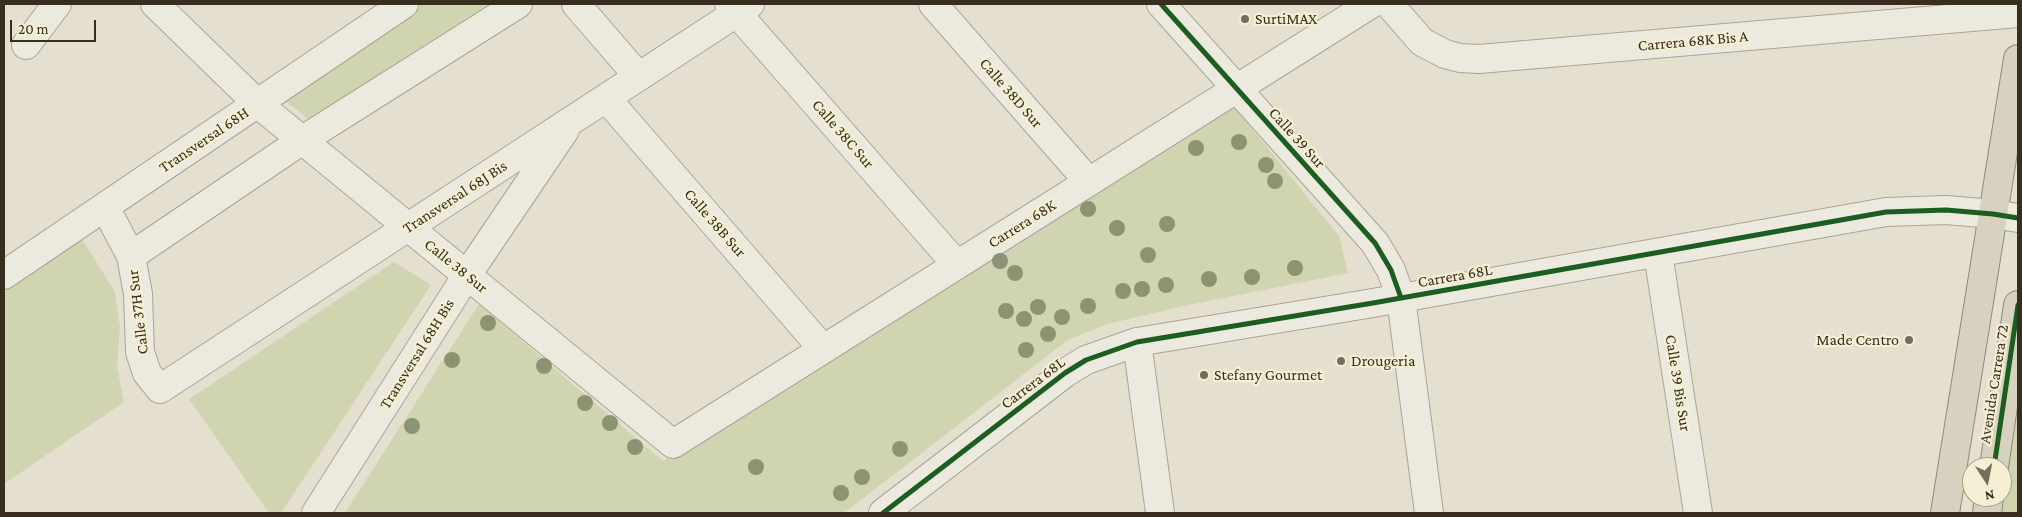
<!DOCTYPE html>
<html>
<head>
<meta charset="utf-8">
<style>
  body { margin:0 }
  #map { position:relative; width:2022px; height:517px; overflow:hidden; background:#e4dfce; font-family:"Crimson Pro",serif }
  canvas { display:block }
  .frame { position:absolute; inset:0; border:5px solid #382e1f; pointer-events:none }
  .north { position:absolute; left:1962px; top:457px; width:50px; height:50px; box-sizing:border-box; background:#f5efd4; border:1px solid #a9a28c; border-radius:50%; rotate:169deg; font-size:14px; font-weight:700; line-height:20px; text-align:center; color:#382e1f }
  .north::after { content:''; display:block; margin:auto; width:18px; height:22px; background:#746c5c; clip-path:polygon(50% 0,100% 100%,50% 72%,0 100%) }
  .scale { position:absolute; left:10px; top:20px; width:86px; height:22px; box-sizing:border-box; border:2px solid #382e1f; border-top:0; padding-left:6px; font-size:15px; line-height:18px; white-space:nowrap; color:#382e1f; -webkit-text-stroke:4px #f5efd4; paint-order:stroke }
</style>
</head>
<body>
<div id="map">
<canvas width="2022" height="517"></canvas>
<div class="frame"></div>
<div class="north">N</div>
<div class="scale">20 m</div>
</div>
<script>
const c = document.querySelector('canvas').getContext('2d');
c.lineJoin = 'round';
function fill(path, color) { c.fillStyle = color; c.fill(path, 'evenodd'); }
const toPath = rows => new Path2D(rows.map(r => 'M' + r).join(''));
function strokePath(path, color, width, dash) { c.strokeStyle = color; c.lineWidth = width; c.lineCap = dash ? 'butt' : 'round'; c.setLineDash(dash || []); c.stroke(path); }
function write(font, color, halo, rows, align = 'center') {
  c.font = font + ' "Crimson Pro",serif'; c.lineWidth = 4.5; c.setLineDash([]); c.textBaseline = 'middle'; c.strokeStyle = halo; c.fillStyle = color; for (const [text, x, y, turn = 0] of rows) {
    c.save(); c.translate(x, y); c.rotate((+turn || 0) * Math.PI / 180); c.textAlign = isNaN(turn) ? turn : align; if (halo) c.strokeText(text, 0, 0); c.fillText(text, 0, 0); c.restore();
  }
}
fill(toPath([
  [422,4,504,4,321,129,283,99],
  [1231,103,1339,236,1348,273,1183,306,1104,325,1068,340,844,513,345,513,479,304,663,461],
  [82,239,115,292,120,327,117,367,124,402,4,484,4,292],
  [394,262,431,285,281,513,269,513,189,399],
  [2018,404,2018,513,2001,513]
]), '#d0d4b1');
const minor = toPath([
  [155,4,258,104,673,444,1371,4],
  [576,4,638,76],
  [729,4,957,265],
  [933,4,1089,182],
  [1161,4,1375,243,1391,270,1401,298,1429,513],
  [1389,4,1422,42,1445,54,1460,58,1479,59,2018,13],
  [26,45,57,4],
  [606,98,823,349],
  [105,207,131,256,138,294,140,352,147,373,160,389,750,4],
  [1658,253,1698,513],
  [131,256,301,141,518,4],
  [4,275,404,4],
  [1137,342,1160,513],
  [316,513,467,275,565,130],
  [883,513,1065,373,1086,360,1137,342,1373,303,1886,212,1946,210,1993,214,2018,218]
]);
const highway = toPath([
  [1994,467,2018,305],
  [1945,513,2018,59],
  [1987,513,1989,497]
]);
strokePath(minor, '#a9a496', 30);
strokePath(highway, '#8f897d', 30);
strokePath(minor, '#ece9df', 28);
strokePath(highway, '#d7d1bf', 28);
strokePath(toPath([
  [1161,4,1375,243,1391,270,1401,298],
  [1994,467,2018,305],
  [883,513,1065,373,1086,360,1137,342,1373,303,1886,212,1946,210,1993,214,2018,218]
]), '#1b5e20', 5);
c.fillStyle = '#8b9372';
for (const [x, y] of [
  [1239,142],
  [1196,148],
  [1266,165],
  [1275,181],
  [1088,209],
  [1167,224],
  [1117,228],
  [1148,255],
  [1000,261],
  [1295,268],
  [1015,273],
  [1252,277],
  [1209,279],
  [1166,285],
  [1142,289],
  [1123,291],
  [1088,306],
  [1038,307],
  [1006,311],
  [1062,317],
  [1024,319],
  [488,323],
  [1048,334],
  [1026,350],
  [452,360],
  [544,366],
  [585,403],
  [610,423],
  [412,426],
  [635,447],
  [900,449],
  [756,467],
  [862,477],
  [841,493]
]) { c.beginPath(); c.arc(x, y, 8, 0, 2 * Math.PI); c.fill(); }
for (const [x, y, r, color] of [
  [1245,19,5,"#746c5c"],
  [1909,340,5,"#746c5c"],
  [1341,361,5,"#746c5c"],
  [1204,375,5,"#746c5c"]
]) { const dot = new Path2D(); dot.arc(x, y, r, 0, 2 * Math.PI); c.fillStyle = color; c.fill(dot); strokePath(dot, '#f5efd4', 2); }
write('16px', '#382e1f', '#f5efd4', [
  ["SurtiMAX",1255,19],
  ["Made Centro",1899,340,"right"],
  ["Drougeria",1351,361],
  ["Stefany Gourmet",1214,375]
], 'left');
write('16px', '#382e1f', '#f5efd4', [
  ["Carrera 68K Bis A",1693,41,-5],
  ["Calle 38D Sur",1011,93,49],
  ["Calle 38C Sur",843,134,49],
  ["Calle 39 Sur",1297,138,48],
  ["Transversal 68H",204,140,-34],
  ["Transversal 68J Bis",455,197,-33],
  ["Calle 38B Sur",715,223,49],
  ["Carrera 68K",1022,224,-32],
  ["Calle 38 Sur",456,266,39],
  ["Carrera 68L",1455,276,-10],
  ["Calle 37H Sur",138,312,-97],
  ["Transversal 68H Bis",417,354,-58],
  ["Carrera 68L",1033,383,-37],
  ["Calle 39 Bis Sur",1678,383,81],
  ["Avenida Carrera 72",1994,384,-81]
]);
</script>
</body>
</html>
